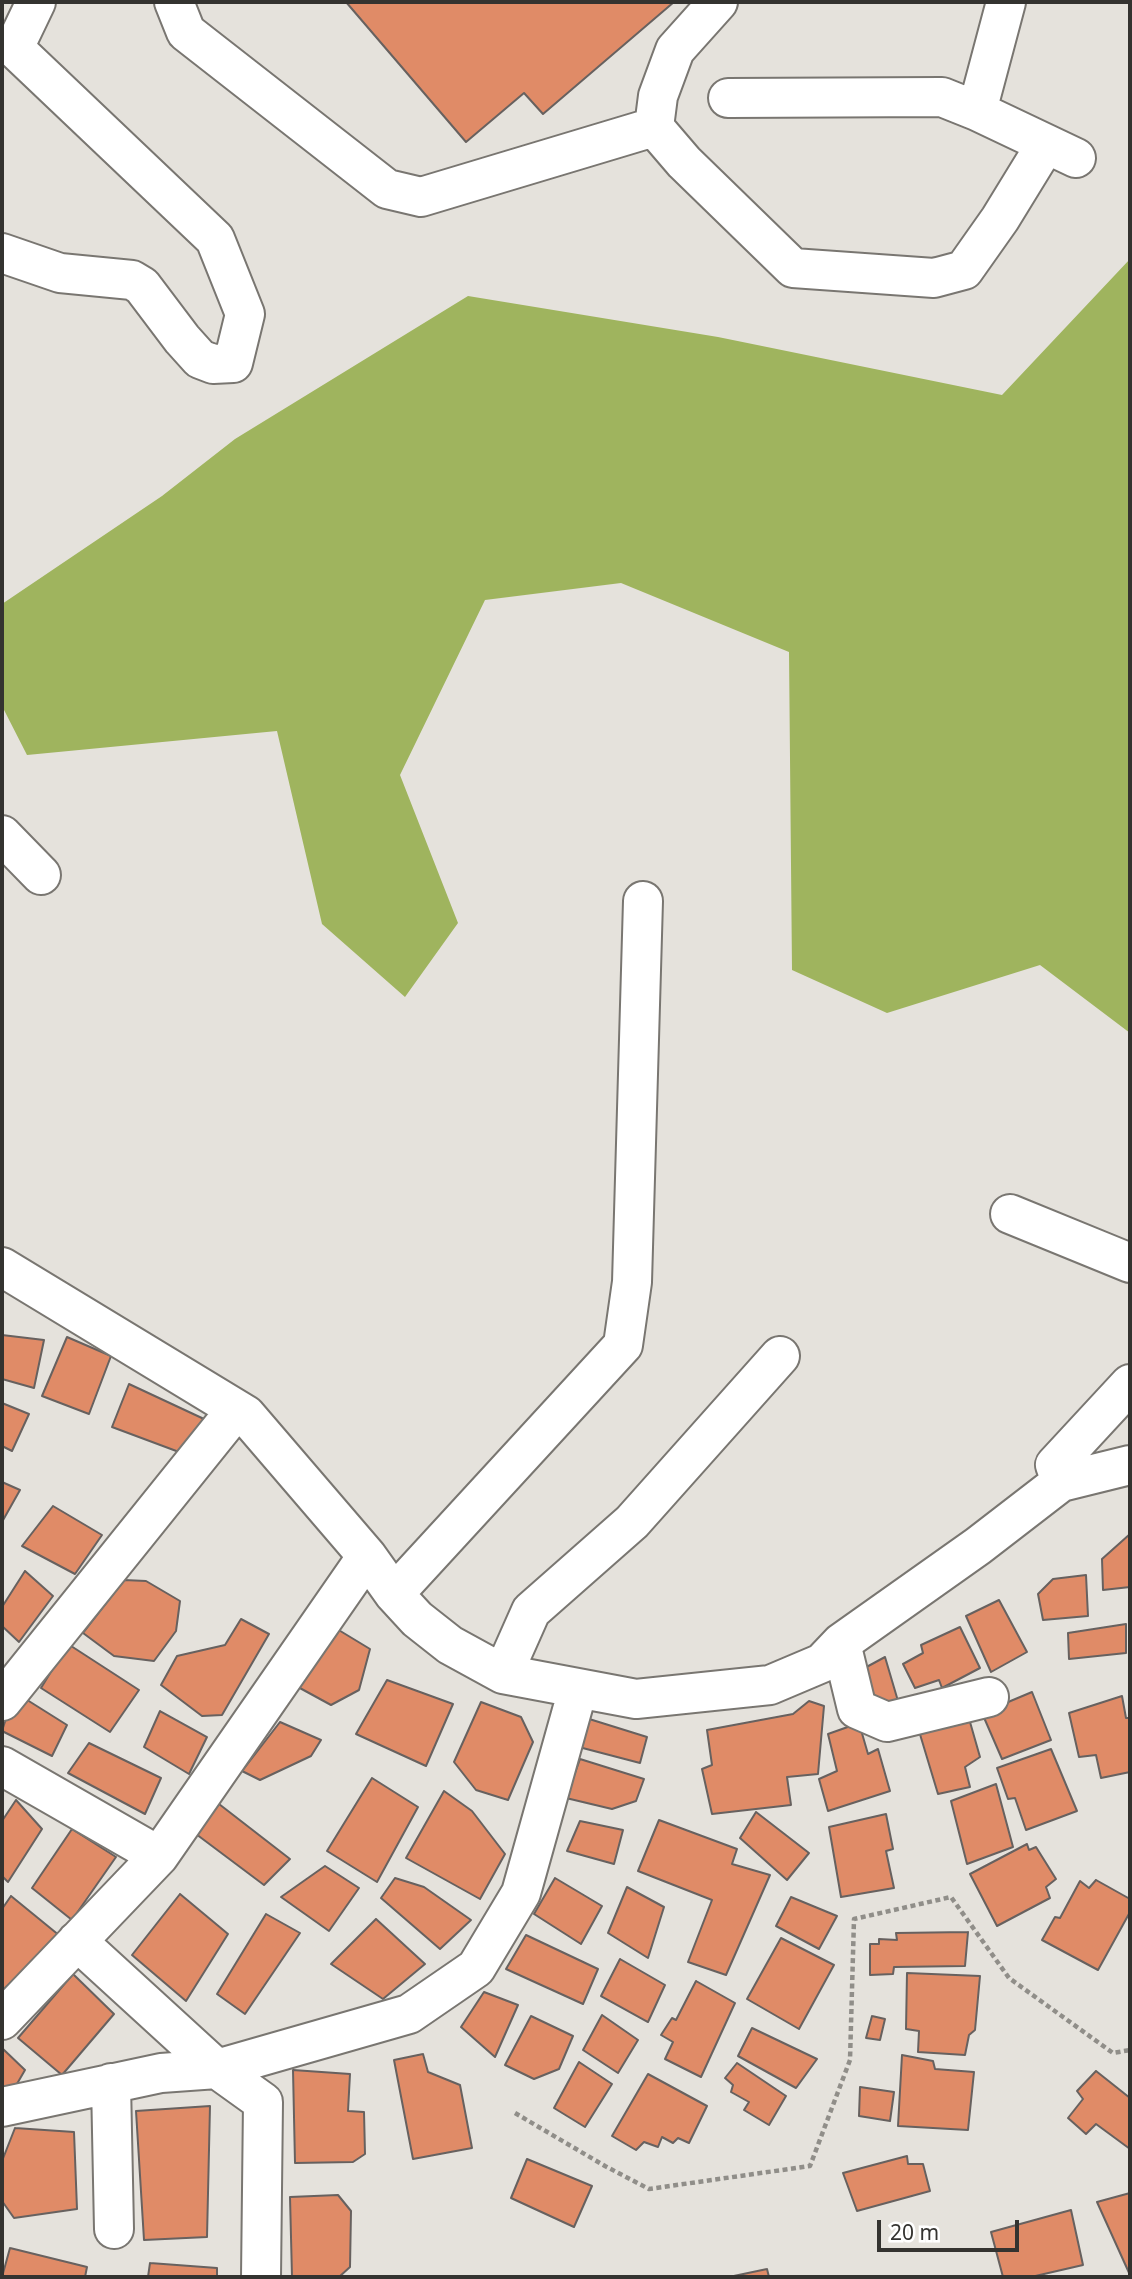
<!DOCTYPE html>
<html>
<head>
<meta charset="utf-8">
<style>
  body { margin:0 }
  #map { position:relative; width:1132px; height:2279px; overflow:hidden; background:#e5e2dc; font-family:"Noto Sans",sans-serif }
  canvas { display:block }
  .frame { position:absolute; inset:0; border:4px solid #343330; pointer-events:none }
  .scale { position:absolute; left:877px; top:2220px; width:142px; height:32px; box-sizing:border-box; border:4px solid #343330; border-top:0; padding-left:9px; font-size:21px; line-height:24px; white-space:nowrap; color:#343330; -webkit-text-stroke:5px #fff; paint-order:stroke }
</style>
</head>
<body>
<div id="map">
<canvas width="1132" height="2279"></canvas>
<div class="frame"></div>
<div class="scale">20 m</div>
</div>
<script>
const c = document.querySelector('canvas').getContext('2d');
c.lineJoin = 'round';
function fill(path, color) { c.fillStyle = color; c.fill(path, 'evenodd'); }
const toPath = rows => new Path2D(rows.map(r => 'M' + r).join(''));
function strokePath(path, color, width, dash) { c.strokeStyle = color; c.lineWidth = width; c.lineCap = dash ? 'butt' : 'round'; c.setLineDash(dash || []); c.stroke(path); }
fill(toPath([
  [1130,259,1130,1033,1040,965,887,1013,792,970,789,652,621,583,485,600,400,775,458,923,405,997,322,924,277,731,27,755,2,706,2,604,162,496,235,439,468,296,718,337,1002,395]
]), '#9fb45e');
const building = toPath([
  [346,2,674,2,543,114,524,93,466,142,346,2],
  [2,1335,44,1340,34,1388,2,1379,2,1335],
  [67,1337,111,1356,89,1414,42,1396,67,1337],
  [129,1384,204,1419,179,1452,112,1427,129,1384],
  [2,1403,29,1414,12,1451,2,1446,2,1403],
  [2,1482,20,1490,2,1522,2,1482],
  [53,1506,102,1535,75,1574,22,1546,53,1506],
  [1130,1534,1130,1587,1103,1590,1102,1559,1130,1534],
  [25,1571,53,1596,19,1642,2,1626,2,1607,25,1571],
  [1086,1575,1088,1616,1043,1620,1038,1594,1053,1579,1086,1575],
  [124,1580,146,1581,180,1601,176,1631,154,1661,114,1656,83,1633,124,1580],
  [999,1600,1027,1652,991,1672,966,1616,999,1600],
  [241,1619,269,1634,222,1715,202,1716,161,1685,177,1656,225,1645,241,1619],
  [1126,1624,1126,1653,1069,1659,1068,1633,1126,1624],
  [960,1627,980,1668,942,1688,939,1680,915,1688,903,1664,923,1653,921,1645,960,1627],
  [337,1629,370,1649,359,1690,331,1705,298,1687,337,1629],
  [68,1644,139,1690,110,1732,41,1688,68,1644],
  [885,1657,898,1701,874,1706,861,1670,885,1657],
  [387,1680,453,1704,426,1766,356,1734,387,1680],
  [1032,1692,1051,1740,1002,1759,982,1713,1032,1692],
  [1122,1696,1126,1718,1130,1718,1130,1772,1101,1778,1096,1755,1079,1757,1069,1713,1122,1696],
  [24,1698,67,1725,52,1756,2,1731,9,1709,24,1698],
  [809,1701,824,1706,818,1774,787,1777,791,1805,712,1814,702,1769,712,1765,707,1730,793,1714,809,1701],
  [481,1702,521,1717,533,1742,508,1800,476,1790,454,1762,481,1702],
  [160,1711,207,1737,189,1774,144,1747,160,1711],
  [968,1715,980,1757,965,1767,970,1787,938,1794,919,1731,968,1715],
  [586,1718,647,1737,640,1763,575,1746,586,1718],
  [280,1722,321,1740,311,1756,260,1780,242,1771,280,1722],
  [859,1723,868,1754,878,1749,890,1791,828,1811,819,1779,837,1771,828,1734,859,1723],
  [89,1743,161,1778,145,1814,68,1773,89,1743],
  [1051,1749,1077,1811,1026,1830,1015,1798,1008,1799,997,1768,1051,1749],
  [580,1759,644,1779,636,1801,612,1809,566,1798,580,1759],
  [372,1778,418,1807,377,1882,327,1851,372,1778],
  [996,1784,1013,1847,967,1864,951,1801,996,1784],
  [444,1791,472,1811,505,1854,480,1899,406,1858,444,1791],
  [16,1800,42,1829,8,1882,2,1876,2,1821,16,1800],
  [219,1804,290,1859,264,1885,196,1834,219,1804],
  [756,1812,809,1853,787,1880,740,1838,756,1812],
  [886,1814,893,1849,886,1851,894,1888,841,1897,829,1827,886,1814],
  [659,1820,737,1849,732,1864,770,1875,726,1975,688,1962,712,1900,638,1871,659,1820],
  [580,1821,623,1830,614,1864,567,1851,580,1821],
  [72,1829,116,1857,72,1920,32,1888,72,1829],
  [1027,1844,1029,1850,1036,1847,1056,1879,1046,1887,1050,1898,997,1926,970,1874,1027,1844],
  [325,1866,359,1888,329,1931,281,1897,325,1866],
  [395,1878,424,1887,471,1920,440,1949,381,1898,395,1878],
  [555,1878,602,1906,581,1944,534,1914,555,1878],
  [1096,1880,1130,1899,1130,1912,1098,1970,1042,1940,1055,1917,1060,1918,1080,1881,1089,1888,1096,1880],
  [627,1887,664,1907,648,1958,608,1933,627,1887],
  [180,1894,228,1934,186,2001,132,1955,180,1894],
  [11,1896,60,1936,4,1989,2,1988,2,1909,11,1896],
  [791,1897,837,1916,819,1949,776,1926,791,1897],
  [266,1914,300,1933,245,2014,217,1994,266,1914],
  [376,1919,425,1964,383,1999,331,1964,376,1919],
  [968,1932,965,1966,894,1967,893,1974,870,1975,870,1944,879,1944,879,1939,897,1940,896,1933,968,1932],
  [526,1935,598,1969,583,2004,506,1969,526,1935],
  [781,1938,834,1965,799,2029,747,1999,781,1938],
  [620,1959,665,1985,648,2022,601,1996,620,1959],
  [907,1973,980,1976,975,2030,969,2035,965,2055,918,2052,919,2031,906,2029,907,1973],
  [73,1974,114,2014,62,2075,18,2038,73,1974],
  [696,1981,735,2003,701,2077,665,2059,673,2042,661,2035,672,2018,676,2020,696,1981],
  [484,1992,518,2005,495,2057,461,2027,484,1992],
  [602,2015,638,2040,618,2073,583,2050,602,2015],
  [531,2016,573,2036,559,2069,534,2079,505,2065,531,2016],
  [872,2016,885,2019,880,2040,866,2038,872,2016],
  [752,2028,817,2059,796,2088,738,2056,752,2028],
  [2,2048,25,2070,14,2089,2,2093,2,2048],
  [423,2054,428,2072,460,2085,472,2148,413,2159,394,2060,423,2054],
  [902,2055,933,2061,935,2069,974,2072,968,2130,898,2126,902,2055],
  [579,2062,612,2084,585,2127,554,2108,579,2062],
  [737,2063,786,2096,769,2125,744,2110,749,2102,731,2092,733,2085,725,2078,737,2063],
  [293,2070,350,2074,348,2111,364,2112,365,2154,353,2162,295,2163,293,2070],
  [1096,2071,1130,2098,1130,2149,1096,2124,1086,2134,1068,2118,1083,2099,1077,2091,1096,2071],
  [648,2074,707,2106,689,2143,678,2138,673,2143,662,2137,658,2147,644,2142,636,2150,612,2136,648,2074],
  [860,2087,894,2092,890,2121,859,2116,860,2087],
  [210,2106,207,2237,144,2240,136,2111,210,2106],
  [15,2128,74,2132,77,2209,14,2218,2,2201,2,2161,15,2128],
  [907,2156,908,2164,923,2164,930,2191,857,2211,843,2173,907,2156],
  [527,2159,592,2186,574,2227,511,2198,527,2159],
  [1130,2193,1130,2275,1097,2202,1130,2193],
  [338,2195,351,2211,350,2267,339,2277,292,2277,290,2197,338,2195],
  [1071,2210,1083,2265,1031,2277,1003,2277,991,2232,1071,2210],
  [10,2248,87,2267,85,2277,2,2277,10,2248],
  [150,2263,217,2268,217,2277,148,2277,150,2263],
  [767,2269,769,2277,729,2277,767,2269]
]);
fill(building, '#e08b67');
strokePath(building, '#67615f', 2);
const minor = toPath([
  [174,2,186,32,387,189,421,197,654,127],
  [718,2,675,50,658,96,654,127,684,162,793,268,934,278,964,270,1000,219,1046,144],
  [728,98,942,97,977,111,1076,158],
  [977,111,1006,2],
  [2,253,60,273,132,280,142,286,182,339,200,359,213,364,233,363,245,314,215,239,14,48,36,2],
  [2,835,41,875],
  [1010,1214,1130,1263],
  [2,1267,246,1415,367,1556,394,1594,417,1619,450,1645,503,1674,636,1699,770,1685,822,1663,841,1643,978,1546,1061,1482,1130,1465],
  [1061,1482,1055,1465,1130,1384],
  [394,1594,623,1345,632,1282,643,901],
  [841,1643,857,1709,887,1722,989,1697],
  [503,1674,531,1611,632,1522,780,1356],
  [2,1701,236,1410],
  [2,1766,159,1856],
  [77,1941,217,2069,263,2102,261,2277],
  [2,2020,159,1856,367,1556],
  [111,2083,114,2229],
  [2,2107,161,2073,217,2069,409,2014,476,1968,521,1893,578,1689]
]);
strokePath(minor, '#797671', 42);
strokePath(toPath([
  [515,2113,605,2166,649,2189,810,2166,850,2060,854,1919,951,1897,1009,1978,1113,2053,1130,2050]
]), '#908e89', 4.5, [5, 3.5]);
strokePath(minor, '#fff', 38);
</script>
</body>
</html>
